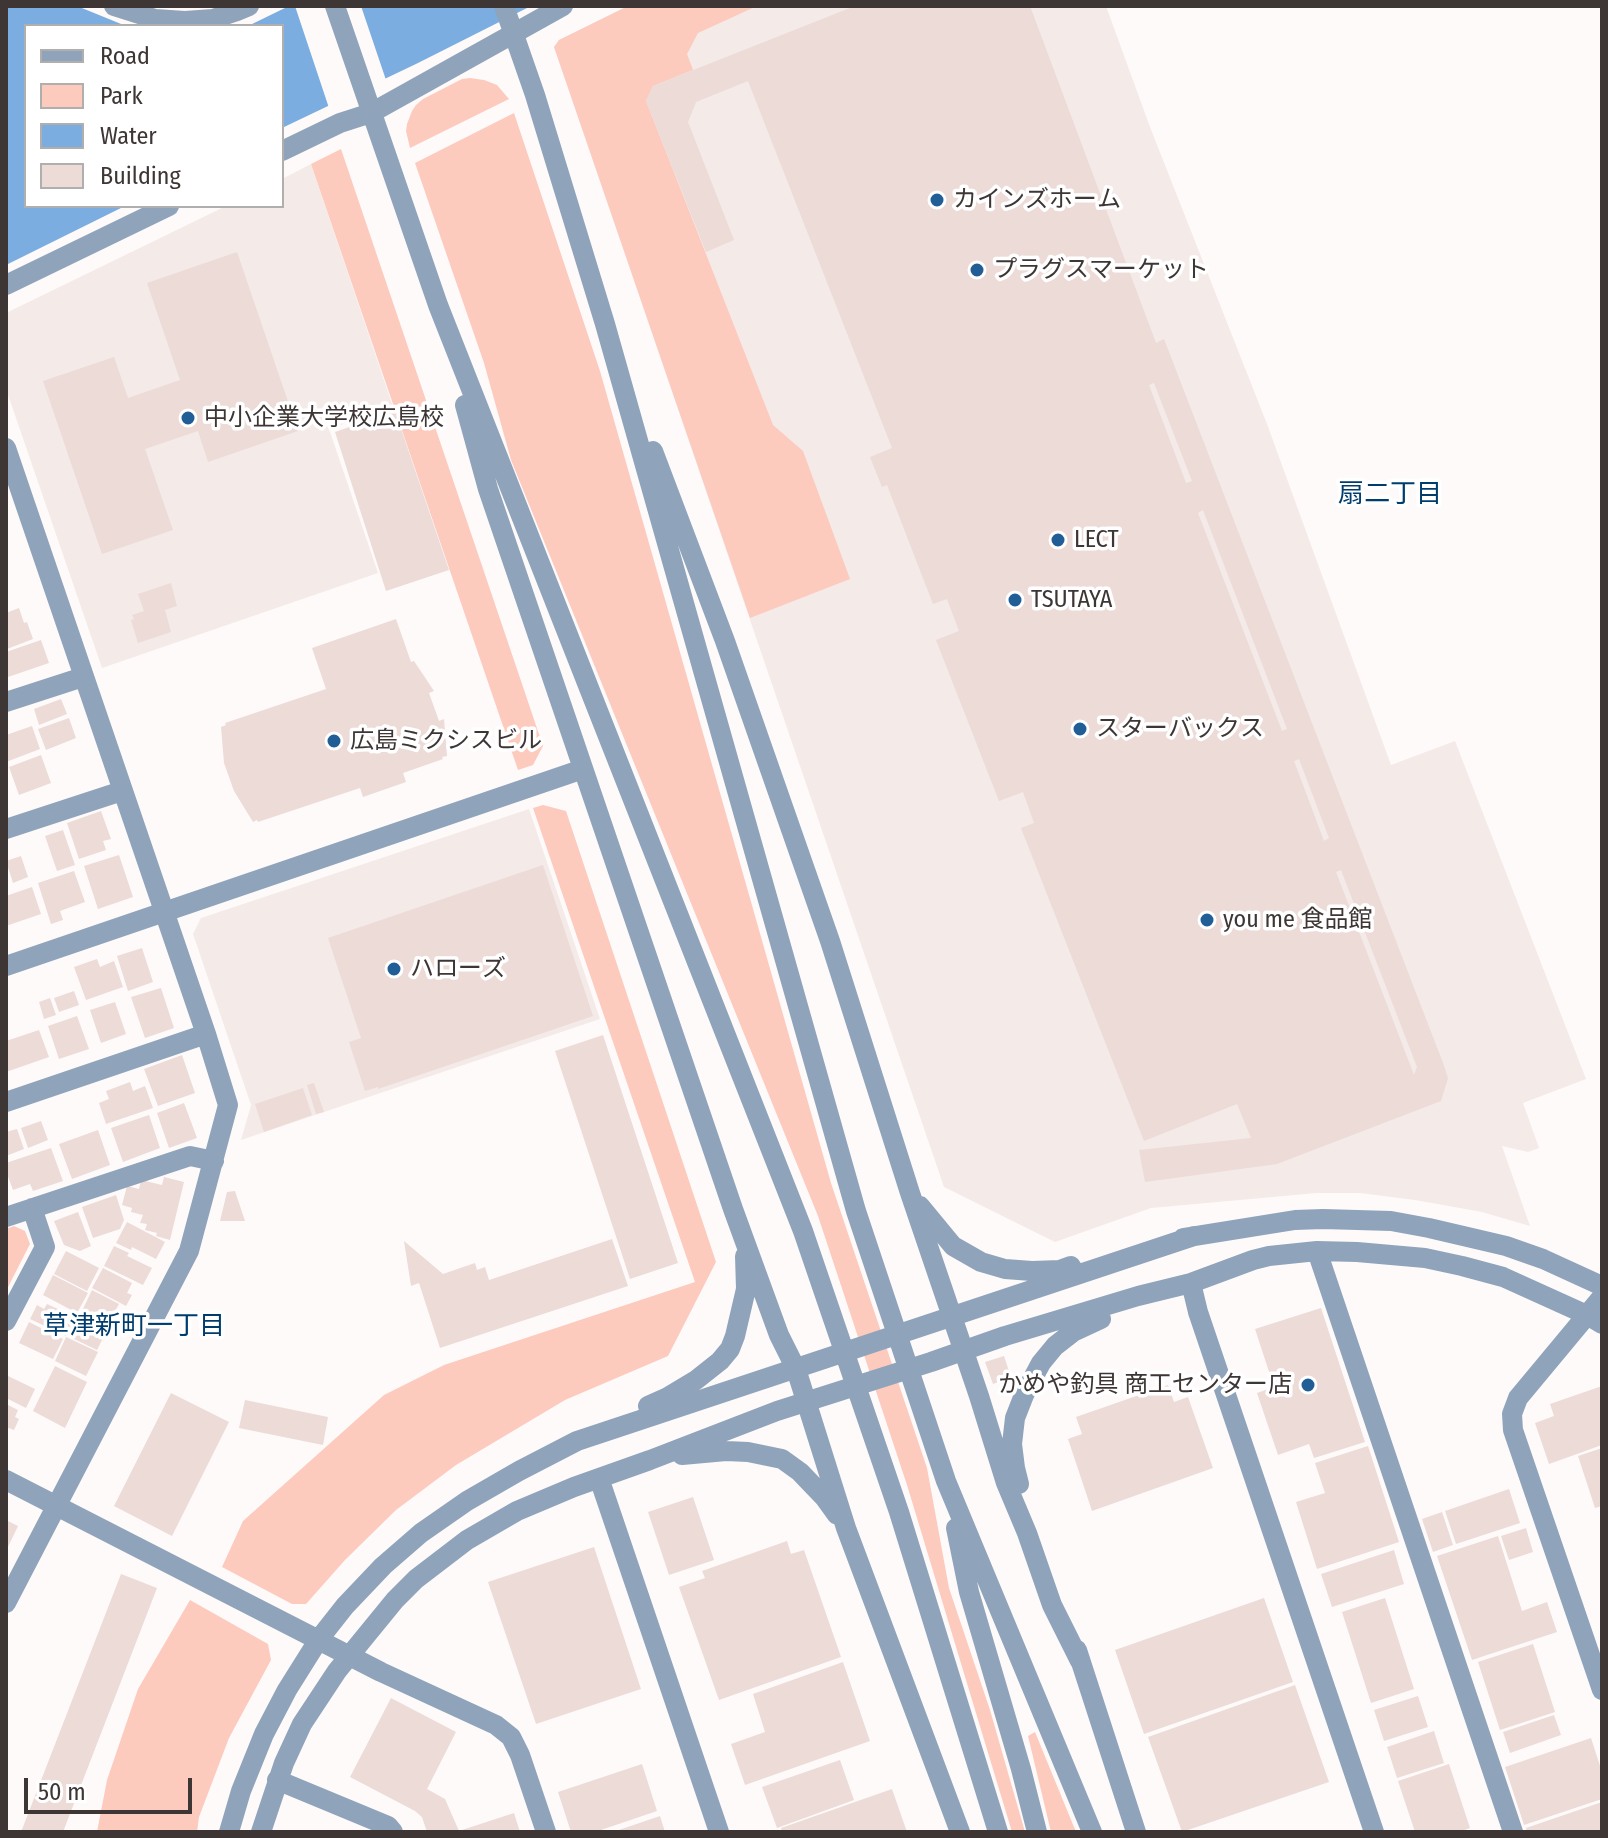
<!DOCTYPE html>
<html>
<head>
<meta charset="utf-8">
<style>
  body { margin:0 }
  #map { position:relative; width:1608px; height:1838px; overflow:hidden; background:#fefafa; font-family:"Fira Sans Condensed",sans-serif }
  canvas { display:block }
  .frame { position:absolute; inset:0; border:8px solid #3d3635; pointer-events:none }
  .legend { position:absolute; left:24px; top:24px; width:260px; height:184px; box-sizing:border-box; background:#fff; border:2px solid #b1afae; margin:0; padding:10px 14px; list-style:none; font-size:24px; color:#3d3635 }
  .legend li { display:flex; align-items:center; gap:16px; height:40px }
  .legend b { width:40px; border:2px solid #b1afae }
  .scale { position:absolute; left:24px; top:1778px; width:168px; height:36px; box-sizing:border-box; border:4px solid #3d3635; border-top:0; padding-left:10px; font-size:24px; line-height:28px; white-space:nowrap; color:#3d3635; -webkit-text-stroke:6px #fff; paint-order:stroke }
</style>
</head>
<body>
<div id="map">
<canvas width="1608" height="1838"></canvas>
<div class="frame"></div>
<ul class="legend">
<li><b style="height:10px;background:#8fa4bb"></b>Road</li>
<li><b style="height:22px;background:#fdcabe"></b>Park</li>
<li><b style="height:22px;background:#7bade0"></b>Water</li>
<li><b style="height:22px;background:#ecdbd7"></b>Building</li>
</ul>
<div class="scale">50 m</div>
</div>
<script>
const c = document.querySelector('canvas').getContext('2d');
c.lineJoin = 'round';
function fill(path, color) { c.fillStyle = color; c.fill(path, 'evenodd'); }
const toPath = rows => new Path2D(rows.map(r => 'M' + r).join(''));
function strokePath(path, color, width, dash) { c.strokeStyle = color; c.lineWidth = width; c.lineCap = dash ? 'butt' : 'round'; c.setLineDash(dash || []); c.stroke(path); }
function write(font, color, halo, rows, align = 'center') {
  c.font = font + ' "Fira Sans Condensed","Noto Sans JP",sans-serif'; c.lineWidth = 7; c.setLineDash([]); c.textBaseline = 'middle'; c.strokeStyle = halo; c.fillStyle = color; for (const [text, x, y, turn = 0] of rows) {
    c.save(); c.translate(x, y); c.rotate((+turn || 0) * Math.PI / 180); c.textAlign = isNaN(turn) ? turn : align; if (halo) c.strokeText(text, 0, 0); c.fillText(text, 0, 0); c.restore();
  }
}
fill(toPath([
  [628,6,1106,6,1150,127,1267,424,1391,765,1455,741,1586,1079,1523,1103,1539,1148,1528,1152,1502,1146,1530,1226,1482,1212,1415,1200,1360,1193,1317,1193,1151,1208,1055,1242,944,1187,554,47,559,40],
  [311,164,393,407,329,429,378,573,102,668,6,389,6,313,226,206,282,206,282,179],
  [529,809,600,1019,241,1140,251,1105,193,934,201,918]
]), '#f4eae8');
fill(toPath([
  [628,6,757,6,698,33,687,54,693,70,653,86,646,101,773,425,803,451,850,579,750,618,554,47,559,40],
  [470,78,484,80,497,85,509,99,410,148,406,131,407,124,412,111,416,105,423,99,462,79],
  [514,113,600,371,831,1183,927,1468,949,1588,990,1710,1025,1832,1012,1832,907,1485,818,1216,511,460,484,363,415,163],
  [341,149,543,746,533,765,518,770,311,164],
  [543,805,566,811,716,1262,668,1356,565,1400,456,1465,396,1510,345,1560,306,1604,292,1604,222,1567,243,1521,384,1395,444,1365,695,1282,533,808],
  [14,1226,25,1231,30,1244,6,1291,6,1229],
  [190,1600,268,1644,271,1660,229,1738,199,1817,197,1832,97,1832,107,1780,138,1689],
  [1035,1732,1076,1832,1051,1832,1028,1736]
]), '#fdcabe');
fill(toPath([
  [6,6,77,6,126,26,26,26,26,206,125,206,6,265],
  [289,6,531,6,418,63,282,128,282,26,248,26]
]), '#7bade0');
fill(toPath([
  [295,6,361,6,386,80,329,108]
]), '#fefafa');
fill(toPath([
  [855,6,1030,6,1156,343,1164,339,1443,1063,1448,1078,1441,1101,1277,1164,1145,1182,1139,1150,1251,1138,1237,1104,1144,1141,1021,828,1034,823,1023,792,999,801,936,640,959,631,947,599,933,604,887,485,882,487,870,457,892,448,748,81,696,102,688,122,734,240,706,252,646,101,653,86],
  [1154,383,1192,481,1186,483,1149,385],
  [1203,510,1287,729,1282,731,1198,513],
  [1299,759,1329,838,1324,841,1294,761],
  [1341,870,1417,1067,1414,1075,1336,872],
  [237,252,298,431,208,462,198,431,145,449,173,530,102,554,43,381,114,357,128,398,180,380,147,283],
  [395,411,449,570,386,591,335,432],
  [171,583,177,606,165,610,171,632,138,643,131,620,134,619,132,615,144,611,138,594],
  [19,608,24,623,27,622,33,639,7,649,6,613],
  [396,619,411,662,414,661,434,691,429,693,439,721,444,719,447,756,442,757,443,759,403,773,406,782,363,797,360,788,258,822,257,820,253,822,234,791,224,763,221,727,226,725,225,723,326,689,312,648],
  [41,640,49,663,8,677,6,669,6,652],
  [61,699,67,714,39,725,34,709],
  [69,718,76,738,46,750,38,729],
  [32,726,40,749,6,762,6,735],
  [41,755,51,783,19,795,9,767],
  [101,811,111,839,103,841,106,850,79,859,67,823],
  [63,830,75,865,57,871,45,836],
  [119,855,133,897,98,909,84,866],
  [21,856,28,877,13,883,6,861],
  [543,865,593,1016,378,1089,378,1087,365,1091,349,1042,361,1038,328,938],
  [74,871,85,902,60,911,63,920,51,924,38,883],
  [32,887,41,914,6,926,6,896],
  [142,948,153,982,128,991,117,956],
  [97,959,100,967,114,961,123,987,86,1000,74,967],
  [161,988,174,1028,145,1038,131,997],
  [74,991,79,1005,59,1012,54,998],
  [50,998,56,1015,44,1019,39,1002],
  [115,1002,126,1034,101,1043,90,1010],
  [77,1016,89,1049,59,1059,48,1026],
  [39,1030,49,1057,6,1072,6,1041],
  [603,1035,678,1263,630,1279,555,1051],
  [182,1055,195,1093,158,1106,144,1069],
  [130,1082,133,1091,145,1086,153,1108,106,1124,99,1103,109,1099,106,1091],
  [314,1083,324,1112,316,1114,307,1085],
  [303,1088,312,1115,264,1132,255,1104],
  [184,1103,197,1138,169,1148,157,1113],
  [149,1115,160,1148,123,1162,111,1128],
  [41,1121,48,1140,28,1148,21,1128],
  [17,1129,24,1149,6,1156,6,1132],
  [98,1130,110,1165,72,1179,59,1144],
  [51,1148,63,1181,33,1191,30,1184,13,1190,6,1171,6,1163],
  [164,1177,184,1182,170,1240,156,1236,157,1233,145,1230,147,1224,140,1223,143,1215,131,1212,132,1208,122,1205,127,1186,139,1189,141,1180,162,1185],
  [235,1191,245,1221,220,1221,227,1192],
  [116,1195,124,1220,120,1229,93,1238,82,1207],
  [78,1212,91,1246,80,1251,64,1245,54,1221],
  [127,1222,165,1242,156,1259,132,1247,131,1250,116,1243],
  [612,1239,628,1286,440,1348,419,1283,411,1286,404,1241,443,1274,475,1263,477,1270,485,1267,489,1280],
  [114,1246,129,1253,127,1256,152,1268,143,1285,104,1266],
  [66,1251,99,1268,87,1291,54,1274],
  [103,1268,132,1283,127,1293,132,1295,126,1306,92,1288],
  [53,1275,88,1293,77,1313,43,1295],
  [92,1290,119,1304,108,1324,82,1311],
  [47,1304,60,1310,57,1315,72,1322,66,1336,30,1319,37,1305,44,1309],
  [1321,1308,1365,1442,1314,1458,1309,1444,1278,1455,1257,1393,1274,1387,1255,1329],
  [79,1312,109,1326,97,1350,68,1336],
  [29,1322,63,1339,53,1359,19,1343],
  [66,1337,98,1352,86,1376,55,1361],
  [1004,1356,1011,1377,993,1384,985,1362],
  [55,1366,87,1382,65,1428,33,1411],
  [6,1375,35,1389,26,1408,6,1398],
  [1168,1385,1174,1402,1188,1397,1213,1468,1092,1511,1068,1439,1082,1434,1076,1417],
  [1602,1386,1602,1445,1549,1464,1535,1423,1554,1416,1550,1404],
  [171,1393,229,1422,172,1536,114,1506],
  [245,1400,328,1417,323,1445,239,1428],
  [6,1404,18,1410,15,1417,19,1419,14,1430,6,1427],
  [1368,1446,1399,1542,1317,1569,1296,1502,1325,1493,1315,1463],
  [1602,1448,1602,1506,1595,1508,1578,1456],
  [1509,1489,1520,1523,1456,1544,1445,1511],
  [693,1497,714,1560,669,1575,648,1512],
  [1442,1512,1453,1545,1433,1552,1422,1519],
  [6,1520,18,1526,6,1551],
  [1526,1528,1533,1552,1509,1560,1501,1536],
  [1498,1536,1522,1611,1547,1602,1557,1632,1472,1660,1437,1556],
  [787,1541,791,1554,804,1550,841,1657,719,1700,679,1587,705,1578,702,1571],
  [594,1547,641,1689,536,1724,488,1582],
  [1394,1550,1404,1584,1332,1607,1321,1574],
  [121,1574,157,1588,63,1832,21,1832],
  [1264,1598,1293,1682,1144,1734,1115,1650],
  [1385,1598,1414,1689,1371,1703,1342,1612],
  [1533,1644,1555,1712,1500,1730,1478,1662],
  [843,1662,870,1741,745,1785,731,1744,765,1732,753,1694],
  [1295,1685,1329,1782,1182,1832,1148,1737],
  [1418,1696,1428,1727,1384,1741,1374,1710],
  [391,1698,456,1732,427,1789,445,1799,459,1831,514,1813,520,1832,427,1832,422,1817,415,1811,350,1777],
  [1554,1715,1561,1735,1510,1753,1503,1732],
  [1434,1731,1444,1763,1397,1778,1387,1747],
  [1591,1738,1602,1772,1602,1799,1524,1825,1505,1767],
  [840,1760,854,1800,777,1828,762,1787],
  [642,1764,657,1811,595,1832,571,1832,558,1792],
  [1449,1764,1470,1828,1459,1832,1415,1832,1398,1781],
  [892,1789,907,1832,782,1832,781,1828],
  [1602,1802,1602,1832,1527,1832,1526,1828],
  [660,1816,665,1832,616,1832,616,1831]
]), '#ecdbd7');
strokePath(toPath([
  [114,6,155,19,185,21,213,19,237,11,249,6],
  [335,6,438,305,803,1231,899,1512,998,1832],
  [504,6,535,95,605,324,856,1211,946,1481,1092,1832],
  [282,151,340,123,371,113,563,6],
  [6,285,169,206],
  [465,405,488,489,733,1209,779,1335,796,1369,846,1528,960,1832],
  [6,448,206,1034,228,1105,189,1251,6,1603],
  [653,451,725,641,830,941,910,1193,979,1396,1006,1483,1027,1533,1052,1605,1080,1661],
  [6,702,83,677],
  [6,829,122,791],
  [6,966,583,769],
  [6,1102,206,1034],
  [920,1206,953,1246,981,1262,1005,1269,1032,1271,1060,1270,1071,1266],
  [6,1217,190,1156,214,1161],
  [1183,1238,1295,1220,1323,1219,1391,1221,1429,1228,1506,1246,1543,1259,1602,1286],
  [1317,1251,1513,1832],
  [1191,1283,1198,1312,1374,1832],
  [1602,1297,1518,1398,1512,1414,1513,1430,1602,1690],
  [6,1321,45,1247,32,1208],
  [648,1406,666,1398,696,1380,720,1361,730,1349,735,1336,746,1289,745,1256],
  [682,1455,726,1451,748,1452,782,1459,800,1472,824,1497,837,1515],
  [599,1478,719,1832],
  [6,1480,381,1672,496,1725,511,1737,520,1755,546,1832],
  [1019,1484,1015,1468,1012,1444,1015,1418,1024,1395,1041,1363,1055,1346,1073,1332,1101,1319],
  [956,1528,969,1592,1021,1769,1037,1832],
  [1077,1650,1136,1832],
  [277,1780,388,1826,393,1832],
  [229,1832,241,1791,264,1734,287,1690,319,1639,345,1606,383,1566,421,1533,467,1501,519,1471,577,1441,1194,1236],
  [261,1832,284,1763,302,1724,337,1671,395,1600,416,1579,467,1540,517,1511,574,1487,650,1460,777,1411,931,1362,1005,1336,1138,1296,1191,1283,1253,1260,1269,1256,1317,1251,1357,1252,1425,1258,1462,1266,1503,1277,1587,1315,1602,1324]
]), '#8fa4bb', 20);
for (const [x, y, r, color] of [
  [937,200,8,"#215e95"],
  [977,270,8,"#215e95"],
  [188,418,8,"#215e95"],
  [1058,540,8,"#215e95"],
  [1015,600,8,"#215e95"],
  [1080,729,8,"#215e95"],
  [334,741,8,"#215e95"],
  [1207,920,8,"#215e95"],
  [394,969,8,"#215e95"],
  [1308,1385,8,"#215e95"]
]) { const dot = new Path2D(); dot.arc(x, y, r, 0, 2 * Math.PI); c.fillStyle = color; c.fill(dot); strokePath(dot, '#fff', 3); }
write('24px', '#3d3635', '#fff', [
  ["カインズホーム",953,200],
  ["プラグスマーケット",993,270],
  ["中小企業大学校広島校",204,418],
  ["LECT",1074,540],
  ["TSUTAYA",1031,600],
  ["スターバックス",1096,729],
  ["広島ミクシスビル",350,741],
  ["you me 食品館",1223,920],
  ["ハローズ",410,969],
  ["かめや釣具 商工センター店",1292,1385,"right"]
], 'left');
write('26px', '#003d6d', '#fff', [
  ["扇二丁目",1390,495],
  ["草津新町一丁目",134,1327]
]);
</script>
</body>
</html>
